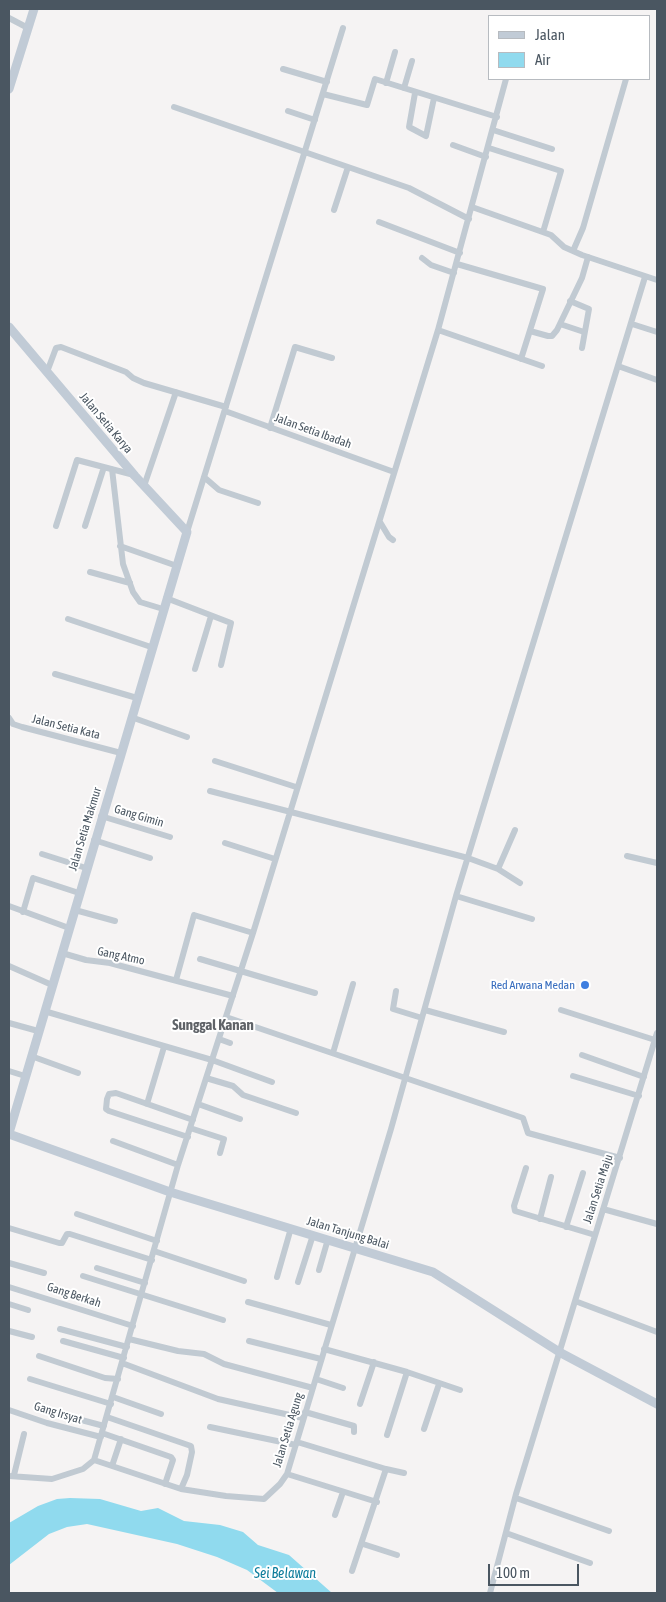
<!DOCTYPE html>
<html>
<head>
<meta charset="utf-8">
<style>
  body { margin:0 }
  #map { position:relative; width:666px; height:1602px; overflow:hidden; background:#f5f3f3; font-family:"Asap Condensed",sans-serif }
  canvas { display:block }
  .frame { position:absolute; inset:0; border:10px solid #4a5661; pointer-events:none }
  .legend { position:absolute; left:488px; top:15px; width:162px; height:65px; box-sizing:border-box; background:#fff; border:1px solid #b7bbc0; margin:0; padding:6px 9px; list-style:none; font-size:15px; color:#4a5661 }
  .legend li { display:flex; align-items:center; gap:10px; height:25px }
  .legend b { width:25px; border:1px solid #b7bbc0 }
  .scale { position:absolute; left:488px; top:1564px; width:91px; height:22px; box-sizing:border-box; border:2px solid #4a5661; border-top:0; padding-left:6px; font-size:15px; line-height:18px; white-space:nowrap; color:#4a5661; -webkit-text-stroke:4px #fff; paint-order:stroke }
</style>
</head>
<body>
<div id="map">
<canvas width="666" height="1602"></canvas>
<div class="frame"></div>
<ul class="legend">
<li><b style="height:6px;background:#c1cbd6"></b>Jalan</li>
<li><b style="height:14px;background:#90daee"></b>Air</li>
</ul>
<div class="scale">100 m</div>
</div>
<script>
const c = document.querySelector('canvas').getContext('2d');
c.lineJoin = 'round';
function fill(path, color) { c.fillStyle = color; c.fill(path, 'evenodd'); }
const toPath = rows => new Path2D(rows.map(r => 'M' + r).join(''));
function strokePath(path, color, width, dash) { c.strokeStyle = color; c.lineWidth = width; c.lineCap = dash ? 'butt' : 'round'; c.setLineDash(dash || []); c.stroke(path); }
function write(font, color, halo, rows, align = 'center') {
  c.font = font + ' "Asap Condensed",sans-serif'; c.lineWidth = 4; c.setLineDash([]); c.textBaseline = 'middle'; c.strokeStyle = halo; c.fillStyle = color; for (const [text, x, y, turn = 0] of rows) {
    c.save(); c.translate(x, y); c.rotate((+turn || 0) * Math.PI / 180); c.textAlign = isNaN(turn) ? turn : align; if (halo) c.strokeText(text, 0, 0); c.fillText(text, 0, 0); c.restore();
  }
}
fill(toPath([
  [70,1498,100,1499,141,1511,158,1508,184,1521,220,1525,243,1532,258,1545,289,1555,332,1593,278,1593,247,1570,217,1557,177,1544,87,1524,67,1527,49,1534,9,1565,9,1523,38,1506,57,1499]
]), '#90daee');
strokePath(toPath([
  [9,18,28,28],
  [283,69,327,82],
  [386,83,395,52],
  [404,88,412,61],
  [415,93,409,127,426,136,434,98],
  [323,94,367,105,375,79,497,117],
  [174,107,409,188,469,219],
  [288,111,315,120],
  [493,130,552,149],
  [453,145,486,157],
  [489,148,561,171,543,232],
  [472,207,551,235,564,247,582,255,657,280],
  [334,210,348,167],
  [379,222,460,253],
  [573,251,583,228,626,79],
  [422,258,431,265,454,273],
  [457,264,543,289,521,359],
  [570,301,589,309,582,348],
  [560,324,584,332],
  [632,324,657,332],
  [438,330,542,366],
  [530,331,548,336,552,336,557,330,582,278,588,257],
  [618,366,657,380],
  [47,372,56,348,61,347,126,372,133,378,144,383,226,407],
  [225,411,394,472],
  [270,428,295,347,332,358],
  [112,469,123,564,133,592,140,602,163,609],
  [204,477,219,490,258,503],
  [144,486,176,392],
  [380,522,389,537,393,540],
  [56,526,77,460,134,475],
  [85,526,104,467],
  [187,532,343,28],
  [120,546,177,566],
  [90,572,130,583],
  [166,598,231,623,221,665],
  [68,619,151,647],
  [195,669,211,616],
  [55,674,137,698],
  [131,717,187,737],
  [9,718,13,724,22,727,121,753],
  [215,761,296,787],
  [210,791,468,858,498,869,520,883],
  [101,816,170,837],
  [94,840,150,858],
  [225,843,275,859],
  [42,854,86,868],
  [627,856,657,863],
  [498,869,515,830],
  [456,896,532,919],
  [9,906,69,928],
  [75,910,115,921],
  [23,912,33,878,79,893],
  [62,953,86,960,110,963,233,996],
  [200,959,315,993],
  [9,966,52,985],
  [176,980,194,915,253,933],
  [396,991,393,1009,422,1018],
  [425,1010,504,1032],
  [561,1010,655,1040],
  [44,1011,212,1060,272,1082],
  [226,1017,523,1118,528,1133,620,1158],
  [9,1023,38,1031],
  [219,1039,230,1043],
  [333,1053,353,984],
  [582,1055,644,1077],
  [31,1056,78,1073],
  [9,1071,25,1076],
  [573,1076,639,1096],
  [206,1078,233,1086,243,1095,296,1113],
  [147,1104,164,1047],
  [198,1104,240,1119],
  [190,1128,224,1139,220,1153],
  [188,1137,109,1111,106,1109,107,1099,109,1094,116,1093,193,1120],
  [113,1141,178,1165],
  [526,1168,514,1206,515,1211,595,1235],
  [603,1209,657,1224],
  [77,1214,157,1241],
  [540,1219,551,1177],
  [566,1227,583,1173],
  [9,1228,59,1243,62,1243,67,1234,70,1234,152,1260],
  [154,1251,244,1281],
  [9,1263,44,1273],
  [97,1268,145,1283],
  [319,1270,328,1239],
  [83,1276,223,1320],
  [277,1277,291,1228],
  [298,1282,313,1235],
  [9,1287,133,1326],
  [575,1301,657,1332],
  [248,1302,331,1325],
  [9,1304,28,1310],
  [60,1329,127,1347],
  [9,1331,32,1337],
  [129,1339,178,1351,204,1354,224,1364,313,1388],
  [63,1341,124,1358],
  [249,1341,321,1359],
  [324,1349,407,1372,460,1390],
  [39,1356,105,1378,118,1379],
  [122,1363,218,1399,303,1418],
  [30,1379,111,1404],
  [316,1379,343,1388],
  [113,1397,161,1414],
  [360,1404,374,1362],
  [9,1410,47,1423,101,1437],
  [305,1412,354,1426,354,1432],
  [70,1417,104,1426],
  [107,1417,191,1446,192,1452,187,1475,181,1489],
  [210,1427,296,1445],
  [424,1429,439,1384],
  [102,1433,171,1457,173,1460,165,1484],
  [387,1435,407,1372],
  [297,1442,386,1469,352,1571],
  [94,1460,181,1489,226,1496,264,1499,280,1484,287,1474,391,1129,456,896,645,277],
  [112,1466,121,1439],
  [386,1469,404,1473],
  [287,1474,377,1502],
  [14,1475,24,1434],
  [9,1476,52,1479,83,1469,94,1460,178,1165,253,933,438,330,506,79],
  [516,1498,609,1531],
  [335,1515,343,1492],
  [506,1533,590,1563],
  [363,1544,397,1555],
  [490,1593,516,1494,657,1033]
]), '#c1cad2', 6);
strokePath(toPath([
  [9,89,34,9],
  [9,327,135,476,187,532,9,1133],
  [9,1134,170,1192,433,1272,561,1353,657,1404]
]), '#c1cbd6', 9);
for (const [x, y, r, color] of [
  [585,985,5,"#3f7fe0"]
]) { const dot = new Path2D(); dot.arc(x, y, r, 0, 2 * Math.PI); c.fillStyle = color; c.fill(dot); strokePath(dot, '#fff', 2); }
write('12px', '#4a5661', '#fff', [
  ["Jalan Setia Karya",106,423,50],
  ["Jalan Setia Ibadah",313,431,20],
  ["Jalan Setia Kata",66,727,14],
  ["Gang Gimin",139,816,17],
  ["Jalan Setia Makmur",85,829,-73],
  ["Gang Atmo",121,956,12],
  ["Jalan Setia Maju",598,1189,-72],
  ["Jalan Tanjung Balai",348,1233,17],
  ["Gang Berkah",74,1295,18],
  ["Gang Irsyat",58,1413,17],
  ["Jalan Setia Agung",288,1430,-73]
]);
write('12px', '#366cbe', '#fff', [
  ["Red Arwana Medan",575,985]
], 'right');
write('italic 14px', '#0c7c9b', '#fff', [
  ["Sei Belawan",285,1574]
]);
write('bold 15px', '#5f6368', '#fff', [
  ["Sunggal Kanan",213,1025]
]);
</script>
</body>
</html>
